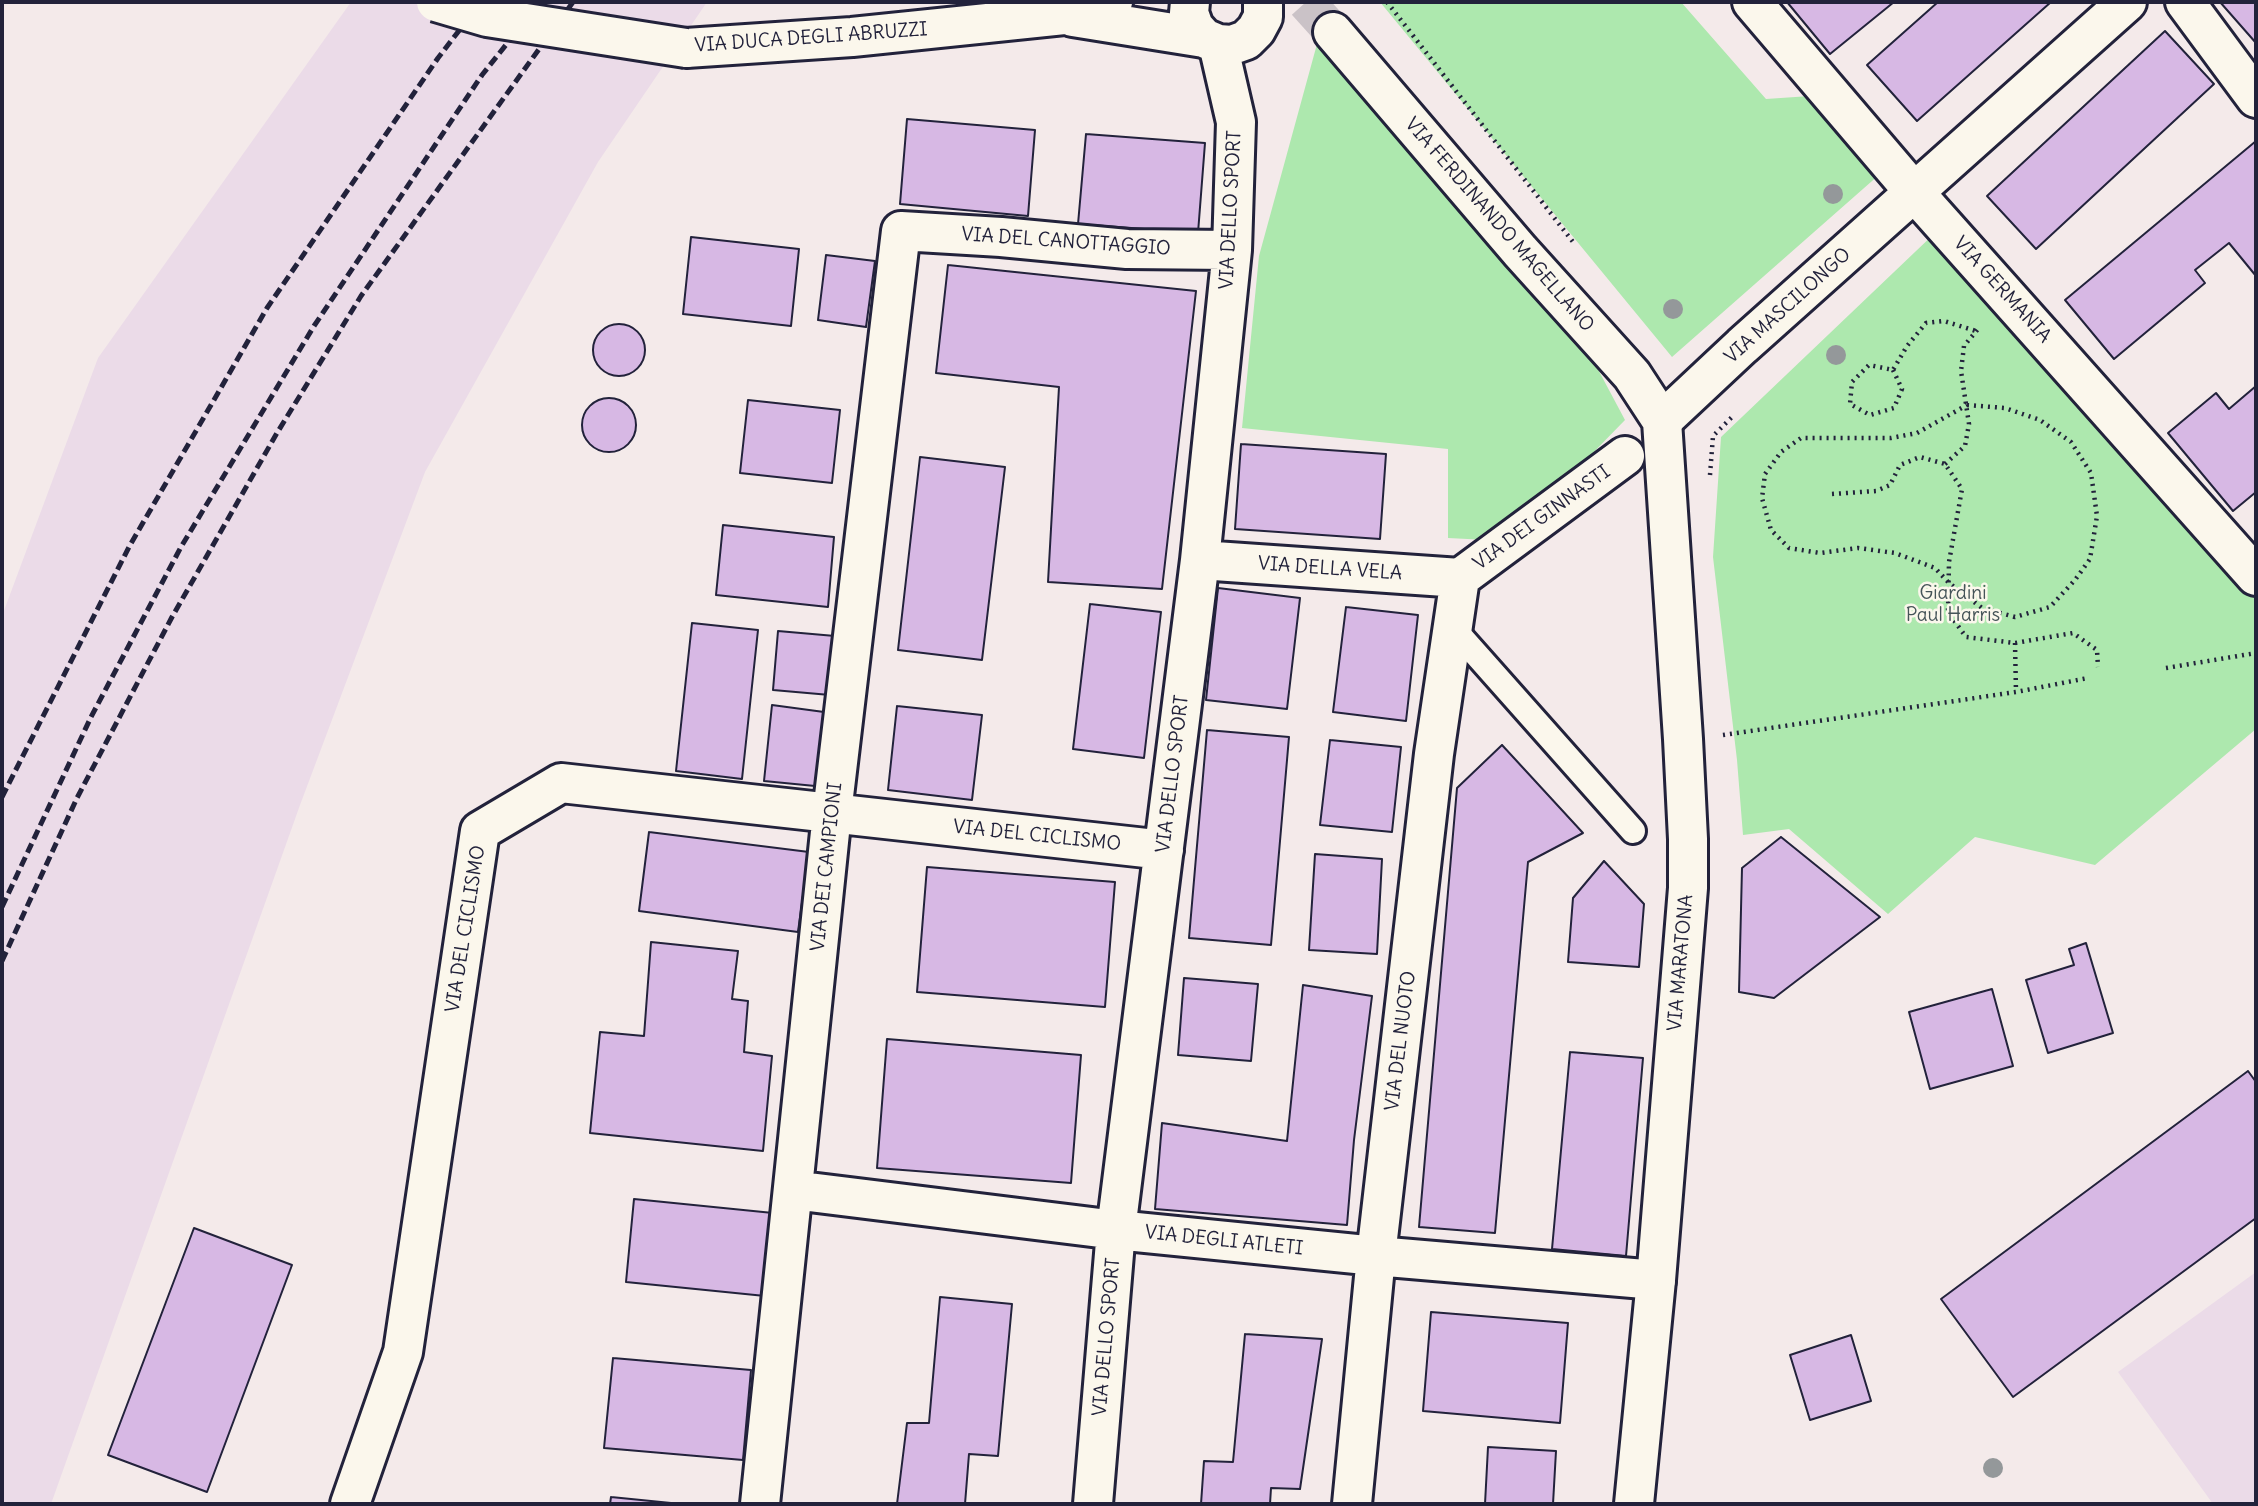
<!DOCTYPE html>
<html>
<head>
<meta charset="utf-8">
<style>
  body { margin:0 }
  #map { position:relative; width:2258px; height:1506px; overflow:hidden; background:#f4eaea; font-family:Delius,sans-serif }
  canvas { display:block }
  .frame { position:absolute; inset:0; border:4px solid #22223b; pointer-events:none }
</style>
</head>
<body>
<div id="map">
<canvas width="2258" height="1506"></canvas>
<div class="frame"></div>
</div>
<script>
const c = document.querySelector('canvas').getContext('2d');
c.lineJoin = 'round';
function fill(path, color) { c.fillStyle = color; c.fill(path, 'evenodd'); }
const toPath = rows => new Path2D(rows.map(r => 'M' + r).join(''));
function strokePath(path, color, width, dash) { c.strokeStyle = color; c.lineWidth = width; c.lineCap = dash ? 'butt' : 'round'; c.setLineDash(dash || []); c.stroke(path); }
function write(font, color, halo, rows, align = 'center') {
  c.font = font + ' Delius,sans-serif'; c.lineWidth = 5; c.setLineDash([]); c.textBaseline = 'middle'; c.strokeStyle = halo; c.fillStyle = color; for (const [text, x, y, turn = 0] of rows) {
    c.save(); c.translate(x, y); c.rotate((+turn || 0) * Math.PI / 180); c.textAlign = isNaN(turn) ? turn : align; if (halo) c.strokeText(text, 0, 0); c.fillText(text, 0, 0); c.restore();
  }
}
fill(toPath([
  [351,2,707,2,598,162,425,472,300,805,51,1504,2,1504,2,616,98,358],
  [2256,1272,2256,1504,2213,1504,2118,1372]
]), '#ebdbe8');
fill(toPath([
  [1380,2,1681,2,1766,99,1810,96,1880,174,1672,357],
  [1317,44,1593,360,1625,420,1507,541,1448,538,1448,449,1242,428,1259,256],
  [1937,231,2256,600,2256,729,2095,865,1975,837,1888,914,1789,829,1743,835,1737,760,1713,557,1721,437]
]), '#ade8ae');
const building = toPath([
  [1787,2,1894,2,1830,54,1787,2],
  [1938,2,2051,2,1917,121,1867,65,1938,2],
  [2220,2,2256,2,2256,43,2220,2],
  [2165,31,2214,84,2036,249,1987,196,2165,31],
  [907,119,1035,130,1028,216,900,204,907,119],
  [1086,134,1205,143,1198,233,1078,224,1086,134],
  [2256,141,2256,276,2229,243,2195,270,2205,283,2114,359,2065,300,2256,141],
  [691,237,799,249,791,326,683,314,691,237],
  [826,255,875,261,866,327,818,320,826,255],
  [948,265,1196,291,1162,589,1048,582,1059,387,936,373,948,265],
  '593 350a26 26 0 1 1 52 0a26 26 0 1 1-52 0Z',
  [2256,386,2256,492,2233,511,2168,433,2216,393,2229,409,2256,386],
  '582 425a27 27 0 1 1 54 0a27 27 0 1 1-54 0Z',
  [748,400,840,410,832,483,740,473,748,400],
  [1241,444,1386,454,1380,539,1235,529,1241,444],
  [920,457,1005,467,982,660,898,650,920,457],
  [723,525,834,537,828,607,716,595,723,525],
  [1218,588,1300,598,1287,709,1206,700,1218,588],
  [1090,604,1161,612,1144,758,1073,749,1090,604],
  [1346,607,1418,615,1406,721,1333,712,1346,607],
  [692,623,758,630,742,779,676,771,692,623],
  [778,631,835,636,830,695,773,690,778,631],
  [772,705,824,712,815,786,764,781,772,705],
  [897,706,982,715,972,800,888,790,897,706],
  [1207,730,1289,737,1271,945,1189,938,1207,730],
  [1330,740,1401,747,1392,832,1320,825,1330,740],
  [1502,745,1583,833,1528,862,1495,1233,1419,1227,1457,788,1502,745],
  [649,832,809,852,798,932,639,911,649,832],
  [1781,837,1880,917,1774,998,1739,992,1742,868,1781,837],
  [1315,854,1382,859,1377,954,1309,950,1315,854],
  [1604,861,1644,904,1639,967,1568,962,1573,898,1604,861],
  [927,867,1115,882,1105,1007,917,992,927,867],
  [651,942,738,951,732,999,748,1001,744,1052,772,1056,763,1151,590,1133,600,1032,644,1036,651,942],
  [2086,943,2113,1033,2048,1053,2026,980,2074,965,2069,949,2086,943],
  [1184,978,1258,984,1251,1061,1178,1055,1184,978],
  [1303,985,1372,996,1354,1140,1347,1225,1155,1209,1162,1123,1287,1141,1303,985],
  [1992,989,2013,1066,1930,1089,1909,1012,1992,989],
  [887,1039,1081,1055,1071,1183,877,1168,887,1039],
  [1570,1052,1643,1058,1626,1256,1552,1249,1570,1052],
  [2248,1071,2256,1082,2256,1218,2013,1397,1941,1299,2248,1071],
  [634,1199,773,1213,765,1296,626,1282,634,1199],
  [194,1228,292,1265,207,1492,108,1455,194,1228],
  [940,1297,1012,1304,998,1456,969,1454,965,1504,897,1504,907,1423,929,1423,940,1297],
  [1431,1312,1568,1323,1560,1423,1423,1411,1431,1312],
  [1245,1334,1322,1339,1300,1489,1271,1488,1270,1504,1201,1504,1204,1461,1233,1462,1245,1334],
  [1851,1335,1871,1401,1810,1420,1790,1355,1851,1335],
  [613,1358,751,1370,743,1460,604,1448,613,1358],
  [1488,1447,1556,1451,1553,1504,1485,1504,1488,1447],
  [611,1497,681,1504,610,1504,611,1497]
]);
fill(building, '#d7b8e4');
strokePath(building, '#22223b', 2);
strokePath(toPath([
  [1306,2,1333,32]
]), '#cac2c7', 38, [38, 19]);
const service = toPath([
  [1452,627,1633,831]
]);
const minor = toPath([
  [1190,2,1189,13,1194,27,1204,38,1218,44,1232,45,1246,40,1256,30,1263,17,1263,2],
  [1752,2,1915,193,2256,576],
  [2185,2,2256,98],
  [1073,17,1204,38],
  [686,48,852,37,1064,15,1113,2],
  [1662,421,1742,346,2127,2],
  [1200,560,1460,578],
  [1460,578,1625,456],
  [793,1190,1116,1230,1376,1256,1656,1280],
  [350,1504,403,1352,480,831,561,783,1164,850],
  [760,1504,832,813,901,231,1001,237,1127,249,1232,250],
  [1093,1504,1116,1230,1200,560,1232,250,1236,122,1218,44],
  [1352,1504,1376,1256,1434,754,1460,578]
]);
const tertiary = toPath([
  [1333,32,1520,251,1632,375,1662,421,1683,739,1688,839,1688,888,1656,1280,1634,1504]
]);
strokePath(service, '#22223b', 30);
strokePath(minor, '#22223b', 44);
strokePath(tertiary, '#22223b', 44);
strokePath(toPath([
  [1387,2,1573,242],
  [1893,370,1902,389,1894,408,1870,415,1850,404,1852,382,1869,365,1893,370,1907,346,1926,323,1944,321,1976,331],
  [1967,405,2005,408,2040,420,2071,442,2091,473,2097,516,2090,559,2075,580,2050,607,2015,617,1982,608,1949,583,1935,568,1895,553,1858,548,1820,553,1789,548,1771,530,1762,498,1765,474,1781,452,1801,438,1891,438,1917,433,1967,405],
  [1945,464,1965,446,1969,424,1961,371,1964,346,1978,329],
  [1710,475,1713,436,1733,416],
  [1832,494,1876,491,1890,485,1900,465,1920,457,1945,464,1962,489,1949,562,1948,612,1966,637,2015,643,2073,633,2097,650,2098,667],
  [2015,643,2016,692],
  [2166,668,2256,653],
  [1723,735,2016,692,2088,678]
]), '#22223b', 4.5, [2, 5]);
strokePath(service, '#fbf7ec', 24);
strokePath(minor, '#fbf7ec', 38);
strokePath(tertiary, '#fbf7ec', 38);
strokePath(toPath([
  [2,797,129,547,267,308,438,58,481,2],
  [2,907,91,717,181,547,314,326,482,75,540,2],
  [2,961,77,798,172,617,277,433,361,296,573,2]
]), '#22223b', 5, [10, 5]);
const minorBridge = toPath([
  [436,2,487,17,686,48]
]);
strokePath(minorBridge, '#22223b', 44, []);
strokePath(minorBridge, '#fbf7ec', 38);
c.fillStyle = '#94989a';
for (const [x, y] of [
  [1833,194],
  [1673,309],
  [1836,355],
  [1993,1468]
]) { c.beginPath(); c.arc(x, y, 10, 0, 2 * Math.PI); c.fill(); }
write('19px', '#22223b', '#fbf7ec', [
  ["VIA DUCA DEGLI ABRUZZI",811,38,-4],
  ["VIA DELLO SPORT",1231,210,-87],
  ["VIA FERDINANDO MAGELLANO",1499,225,49],
  ["VIA DEL CANOTTAGGIO",1066,242,4],
  ["VIA GERMANIA",2002,290,48],
  ["VIA MASCILONGO",1788,306,-42],
  ["VIA DEI GINNASTI",1542,518,-36],
  ["VIA DELLA VELA",1330,569,4],
  ["VIA DELLO SPORT",1173,774,-83],
  ["VIA DEL CICLISMO",1037,836,6],
  ["VIA DEI CAMPIONI",827,867,-84],
  ["VIA DEL CICLISMO",466,929,-81],
  ["VIA MARATONA",1681,963,-85],
  ["VIA DEL NUOTO",1401,1041,-83],
  ["VIA DEGLI ATLETI",1224,1241,6],
  ["VIA DELLO SPORT",1107,1337,-85]
]);
write('19px', '#455458', '#fbf7ec', [
  ["Giardini",1953,594],
  ["Paul Harris",1953,616]
]);
</script>
</body>
</html>
